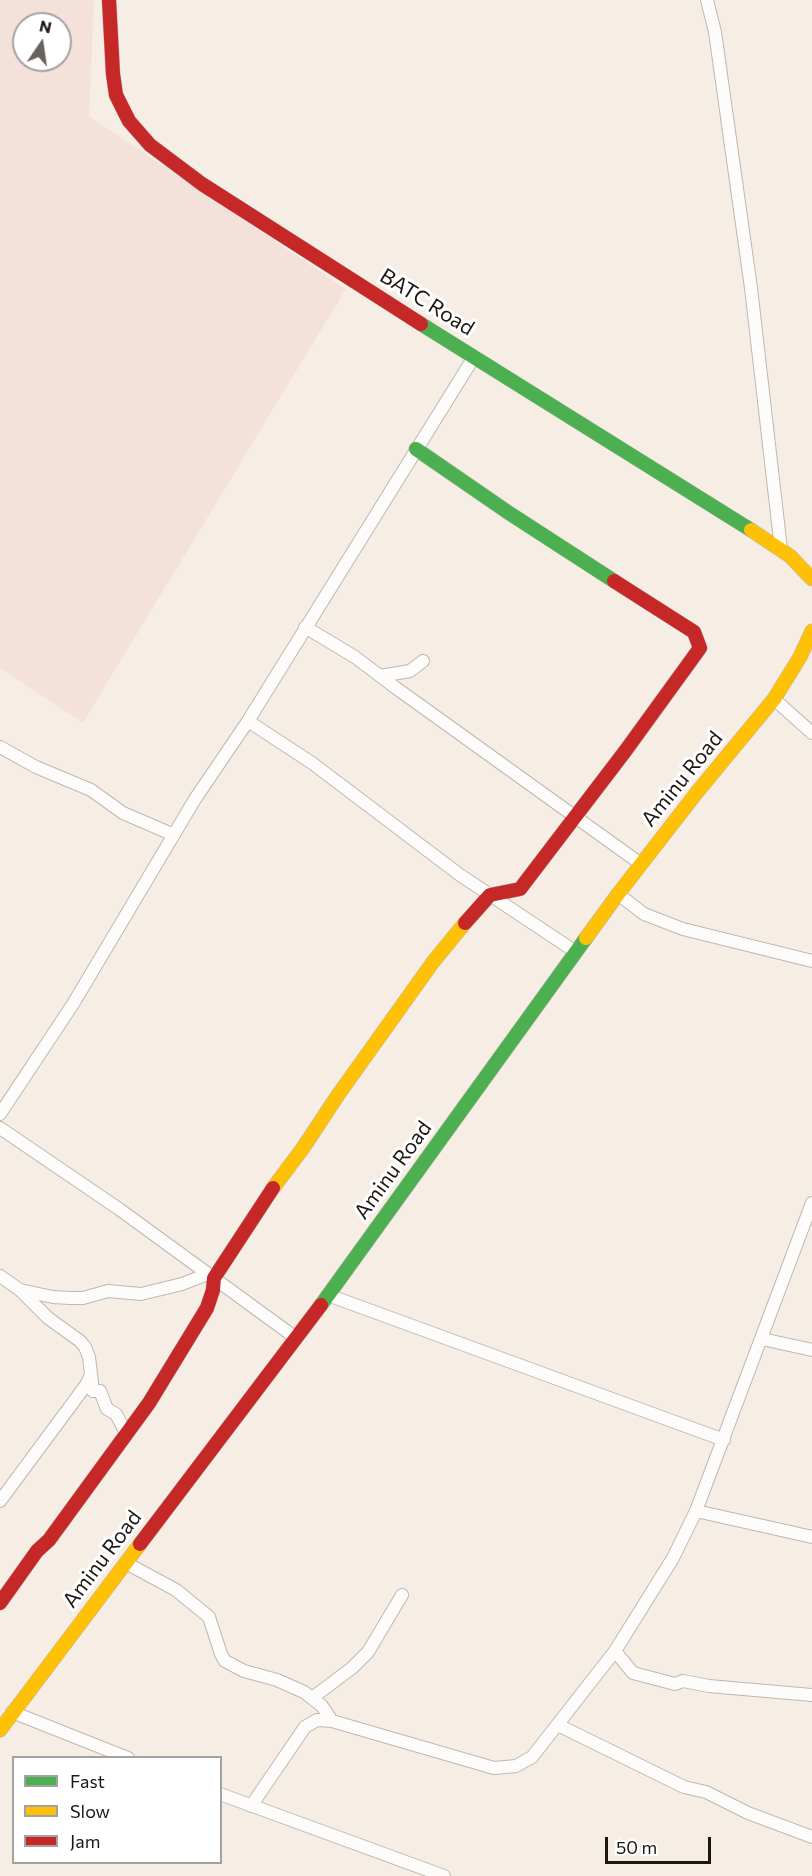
<!DOCTYPE html>
<html>
<head>
<meta charset="utf-8">
<style>
  body { margin:0 }
  #map { position:relative; width:812px; height:1876px; overflow:hidden; background:#f6eee5; font-family:Commissioner,sans-serif }
  canvas { display:block }
  .legend { position:absolute; left:12px; top:1756px; width:210px; height:108px; box-sizing:border-box; background:#fff; border:2px solid #a4a2a0; margin:0; padding:8px 10px; list-style:none; font-size:18px; color:#1c1712 }
  .legend li { display:flex; align-items:center; gap:12px; height:30px }
  .legend b { width:30px; border:2px solid #a4a2a0 }
  .north { position:absolute; left:12px; top:12px; width:60px; height:60px; box-sizing:border-box; background:#fff; border:2px solid #a4a2a0; border-radius:50%; rotate:13deg; font-size:16px; font-weight:700; line-height:24px; text-align:center; color:#1c1712 }
  .north::after { content:''; display:block; margin:auto; width:21px; height:27px; background:#68625c; clip-path:polygon(50% 0,100% 100%,50% 72%,0 100%) }
  .scale { position:absolute; left:605px; top:1837px; width:106px; height:27px; box-sizing:border-box; border:3px solid #1c1712; border-top:0; padding-left:8px; font-size:18px; line-height:21px; white-space:nowrap; color:#1c1712; -webkit-text-stroke:4px #fff; paint-order:stroke }
</style>
</head>
<body>
<div id="map">
<canvas width="812" height="1876"></canvas>
<ul class="legend">
<li><b style="height:8px;background:#4caf50"></b>Fast</li>
<li><b style="height:8px;background:#ffc107"></b>Slow</li>
<li><b style="height:8px;background:#c62828"></b>Jam</li>
</ul>
<div class="north">N</div>
<div class="scale">50 m</div>
</div>
<script>
const c = document.querySelector('canvas').getContext('2d');
c.lineJoin = 'round';
function fill(path, color) { c.fillStyle = color; c.fill(path, 'evenodd'); }
const toPath = rows => new Path2D(rows.map(r => 'M' + r).join(''));
function strokePath(path, color, width, dash) { c.strokeStyle = color; c.lineWidth = width; c.lineCap = dash ? 'butt' : 'round'; c.setLineDash(dash || []); c.stroke(path); }
function write(font, color, halo, rows, align = 'center') {
  c.font = font + ' Commissioner,sans-serif'; c.lineWidth = 6; c.setLineDash([]); c.textBaseline = 'middle'; c.strokeStyle = halo; c.fillStyle = color; for (const [text, x, y, turn = 0] of rows) {
    c.save(); c.translate(x, y); c.rotate((+turn || 0) * Math.PI / 180); c.textAlign = isNaN(turn) ? turn : align; if (halo) c.strokeText(text, 0, 0); c.fillText(text, 0, 0); c.restore();
  }
}
fill(toPath([
  [0,0,94,0,89,116,346,289,83,723,0,668],
  [24,24,60,24,60,60,24,60]
]), '#f4e2da');
const street = toPath([
  [707,0,715,32,751,288,781,549],
  [305,627,355,657,396,688,641,864],
  [380,676,410,671,423,661],
  [774,699,812,733],
  [248,721,312,763,460,875,576,952],
  [0,747,36,767,91,790,123,813,174,835],
  [618,894,644,914,683,929,812,961],
  [0,1114,73,1004,195,799,248,721,474,357],
  [0,1128,119,1209,296,1338],
  [0,1276,20,1290,53,1297,70,1298,83,1298,108,1291,141,1294,182,1284,208,1274],
  [21,1291,48,1318,80,1341,85,1347,89,1357,93,1391,100,1391,107,1409,116,1414,126,1433],
  [328,1295,724,1440],
  [762,1339,812,1350],
  [0,1501,86,1385,91,1375],
  [696,1511,812,1537],
  [126,1563,176,1590,209,1617,221,1654,225,1661,244,1671,277,1680,304,1692,322,1706,332,1721],
  [615,1651,633,1673,675,1684,683,1681,709,1686,812,1695],
  [312,1698,352,1668,368,1652,402,1595],
  [12,1712,128,1758],
  [558,1725,684,1787,706,1792,748,1813,812,1837],
  [220,1794,444,1876],
  [251,1806,305,1727,317,1720,332,1721,494,1768,516,1766,532,1757,615,1651,673,1558,696,1511,812,1203]
]);
const fast = toPath([
  [421,324,751,530],
  [416,449,509,513,614,581],
  [321,1305,586,938]
]);
const slow = toPath([
  [751,530,790,556,812,579],
  [586,938,618,894,698,791,774,699,800,657,812,631],
  [273,1188,303,1148,338,1095,433,962,465,923],
  [0,1730,140,1544]
]);
const jam = toPath([
  [109,0,113,74,116,95,129,121,150,145,202,184,421,324],
  [465,923,490,895,520,889,626,750,700,648,694,632,614,581],
  [140,1544,321,1305],
  [0,1603,37,1551,49,1540,149,1403,207,1308,213,1290,214,1278,273,1188]
]);
strokePath(street, '#bdb8b1', 14);
strokePath(fast, '#bdb8b1', 15);
strokePath(slow, '#bdb8b1', 15);
strokePath(jam, '#bdb8b1', 15);
strokePath(street, '#fefcfb', 12);
strokePath(fast, '#4caf50', 14);
strokePath(slow, '#ffc107', 14);
strokePath(jam, '#c62828', 14);
write('21px', '#1c1712', '#fff', [
  ["BATC Road",427,302,32],
  ["Aminu Road",682,779,-51],
  ["Aminu Road",393,1170,-54],
  ["Aminu Road",102,1559,-53]
]);
</script>
</body>
</html>
